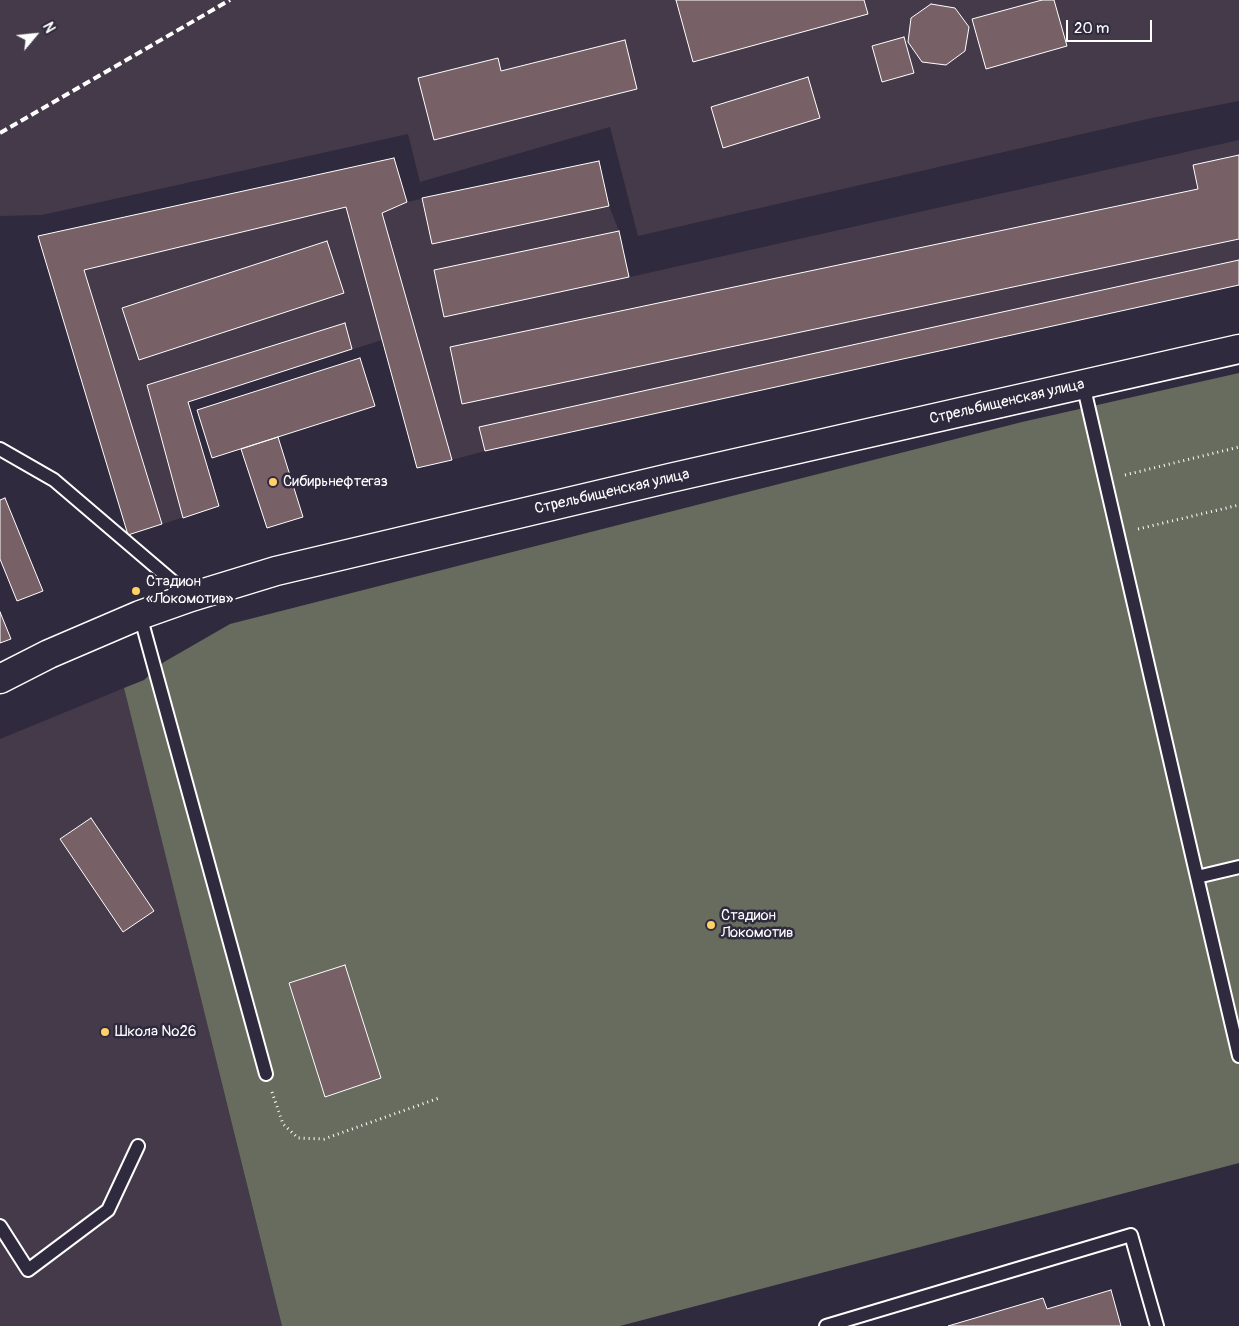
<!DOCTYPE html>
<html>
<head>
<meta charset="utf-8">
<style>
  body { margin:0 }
  #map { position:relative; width:1239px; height:1326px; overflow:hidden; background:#2f2a3d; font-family:Pangolin,sans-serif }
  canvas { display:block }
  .north { position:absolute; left:10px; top:10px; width:50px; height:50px; -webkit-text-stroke:4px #2f2a3d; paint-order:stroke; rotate:62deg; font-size:14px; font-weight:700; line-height:20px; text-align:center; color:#fff }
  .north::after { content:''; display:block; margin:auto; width:18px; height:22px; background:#fff; clip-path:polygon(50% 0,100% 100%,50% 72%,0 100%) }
  .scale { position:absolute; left:1066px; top:20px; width:86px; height:22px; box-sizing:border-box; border:2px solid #fff; border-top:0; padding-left:6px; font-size:15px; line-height:18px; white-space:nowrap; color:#fff; -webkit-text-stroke:4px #2f2a3d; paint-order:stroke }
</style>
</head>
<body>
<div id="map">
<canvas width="1239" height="1326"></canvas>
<div class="north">N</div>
<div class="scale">20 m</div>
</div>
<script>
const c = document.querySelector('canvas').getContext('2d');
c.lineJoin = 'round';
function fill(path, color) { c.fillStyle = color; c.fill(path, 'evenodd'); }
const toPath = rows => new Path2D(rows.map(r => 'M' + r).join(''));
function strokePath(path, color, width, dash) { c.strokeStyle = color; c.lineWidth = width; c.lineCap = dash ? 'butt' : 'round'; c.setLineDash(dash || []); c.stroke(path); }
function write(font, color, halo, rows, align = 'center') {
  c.font = font + ' Pangolin,sans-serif'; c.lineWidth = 5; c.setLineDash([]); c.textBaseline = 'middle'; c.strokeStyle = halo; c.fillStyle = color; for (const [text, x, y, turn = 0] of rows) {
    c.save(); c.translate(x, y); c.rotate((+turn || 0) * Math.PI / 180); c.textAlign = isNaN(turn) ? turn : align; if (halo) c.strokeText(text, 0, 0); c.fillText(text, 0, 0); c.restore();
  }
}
fill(toPath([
  [0,0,1239,0,1239,101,1152,118,638,236,610,127,420,182,408,134,42,215,0,216],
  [1239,140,1239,285,485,451,452,460,382,340,188,402,219,506,128,535,38,236,394,158,407,202,599,161,609,206,619,231,630,277],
  [124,688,282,1326,0,1326,0,739]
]), '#453a49');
fill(toPath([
  [1239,373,1239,1163,620,1326,282,1326,124,688,144,680,164,662,230,624,1022,422]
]), '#676c5f');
const building = toPath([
  [676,0,864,0,868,14,693,62,676,0],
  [1042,0,1054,0,1067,46,986,69,972,19,1042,0],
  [931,4,955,8,969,27,965,51,946,65,922,62,908,42,911,18,931,4],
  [904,37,914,73,882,82,872,46,904,37],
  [625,40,637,89,434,140,418,78,498,58,501,71,625,40],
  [808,77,820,118,723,148,711,107,808,77],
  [1239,155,1239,239,462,404,450,347,1198,189,1193,165,1239,155],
  [394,158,407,202,382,213,452,460,417,468,346,207,84,270,162,524,128,535,38,236,394,158],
  [599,161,609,206,432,244,422,198,599,161],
  [619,231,629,277,444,317,434,270,619,231],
  [327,241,344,293,139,360,122,308,327,241],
  [1239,260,1239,285,485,451,479,427,1239,260],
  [345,323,352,349,188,402,219,506,183,518,147,385,345,323],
  [360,358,375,406,212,458,197,410,360,358],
  [278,437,303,517,267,528,241,449,278,437],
  [5,498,43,591,17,601,0,559,0,500,5,498],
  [0,612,11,639,0,643,0,612],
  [91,818,154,911,123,932,60,839,91,818],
  [345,965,381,1078,325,1097,289,983,345,965],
  [1111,1290,1121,1326,948,1326,1043,1298,1047,1309,1111,1290]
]);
fill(building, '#776066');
strokePath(building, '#fff', 1);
const service = toPath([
  [1083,384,1197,877,1239,867],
  [0,449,54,480,191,597],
  [140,615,266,1074],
  [1197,877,1239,1056],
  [0,1226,28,1270,108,1210,138,1146],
  [826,1326,1131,1235,1157,1326]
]);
const secondary = toPath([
  [0,679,49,654,140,615,191,597,276,571,670,478,1239,349]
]);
strokePath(service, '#fff', 16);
strokePath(secondary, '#fff', 31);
strokePath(toPath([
  [1125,475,1239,447],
  [1138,529,1239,505],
  [272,1092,283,1124,298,1138,324,1139,439,1098]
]), '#fff', 3, [1, 4]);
strokePath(service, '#2f2a3d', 12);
strokePath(secondary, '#2f2a3d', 28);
strokePath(toPath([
  [0,133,230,0]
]), '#fff', 4, [8, 4]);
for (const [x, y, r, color] of [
  [273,482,5,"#ffd166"],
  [136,591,5,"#ffd166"],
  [711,925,5,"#ffd166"],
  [105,1032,5,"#ffd166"]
]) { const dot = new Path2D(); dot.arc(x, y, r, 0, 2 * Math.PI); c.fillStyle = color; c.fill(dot); strokePath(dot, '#2f2a3d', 2); }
write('15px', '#fff', '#2f2a3d', [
  ["Стрельбищенская улица",1007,402,-13],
  ["Стрельбищенская улица",612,492,-13]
]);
write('15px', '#fff', '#2f2a3d', [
  ["Сибирьнефтегаз",283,482],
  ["Стадион",146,582],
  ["«Локомотив»",146,599],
  ["Стадион",721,916],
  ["Локомотив",721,933],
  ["Школа №26",115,1032]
], 'left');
</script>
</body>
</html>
